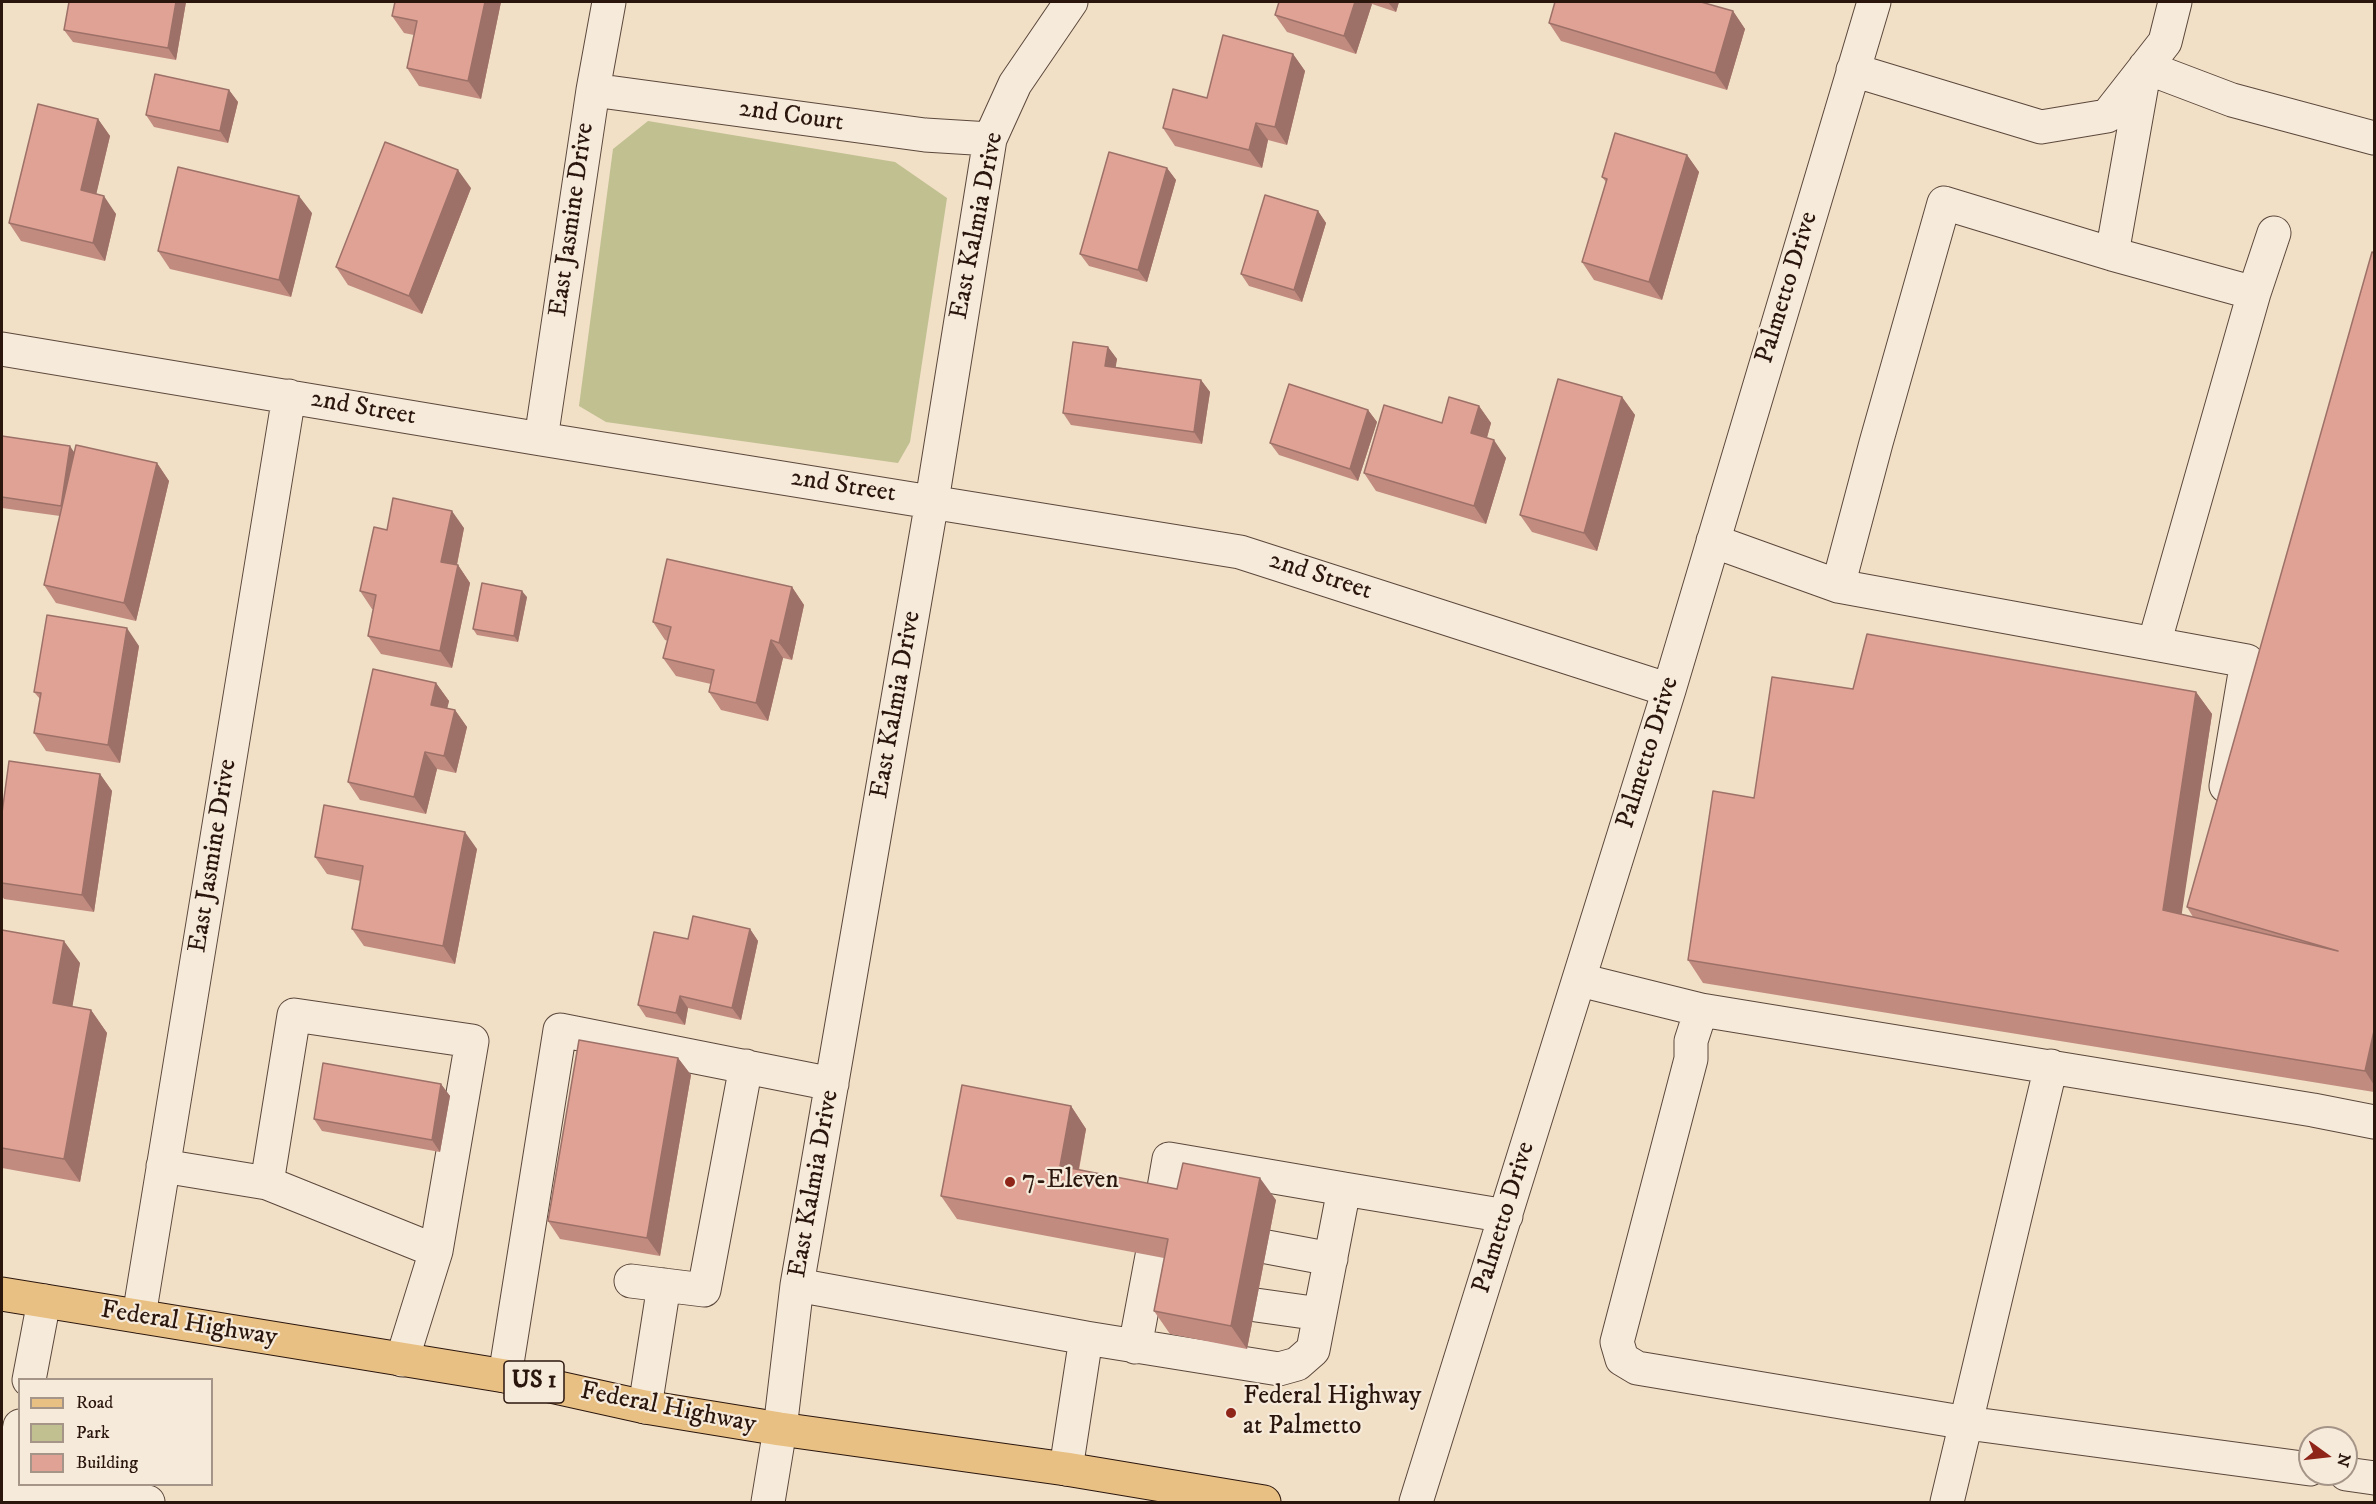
<!DOCTYPE html>
<html>
<head>
<meta charset="utf-8">
<style>
  body { margin:0 }
  #map { position:relative; width:2376px; height:1504px; overflow:hidden; background:#f1dfc6; font-family:"IM FELL DW Pica",serif }
  canvas { display:block }
  .frame { position:absolute; inset:0; border:3px solid #2b160e; pointer-events:none }
  .legend { position:absolute; left:18px; top:1378px; width:195px; height:108px; box-sizing:border-box; background:#f6eada; border:2px solid #a59588; margin:0; padding:8px 10px; list-style:none; font-size:18px; color:#2b160e }
  .legend li { display:flex; align-items:center; gap:12px; height:30px }
  .legend b { width:30px; border:2px solid #a59588 }
  .north { position:absolute; left:2298px; top:1426px; width:60px; height:60px; box-sizing:border-box; background:#f6eada; border:2px solid #a59588; border-radius:50%; rotate:105deg; font-size:16px; font-weight:700; line-height:24px; text-align:center; color:#2b160e }
  .north::after { content:''; display:block; margin:auto; width:21px; height:27px; background:#8f2418; clip-path:polygon(50% 0,100% 100%,50% 72%,0 100%) }
</style>
</head>
<body>
<div id="map">
<canvas width="2376" height="1504"></canvas>
<div class="frame"></div>
<ul class="legend">
<li><b style="height:8px;background:#e8c083"></b>Road</li>
<li><b style="height:16px;background:#c0c091"></b>Park</li>
<li><b style="height:16px;background:#e0a295"></b>Building</li>
</ul>
<div class="north">N</div>
</div>
<script>
const c = document.querySelector('canvas').getContext('2d');
c.lineJoin = 'round';
function fill(path, color) { c.fillStyle = color; c.fill(path, 'evenodd'); }
const toPath = rows => new Path2D(rows.map(r => 'M' + r).join(''));
function strokePath(path, color, width, dash) { c.strokeStyle = color; c.lineWidth = width; c.lineCap = dash ? 'butt' : 'round'; c.setLineDash(dash || []); c.stroke(path); }
function write(font, color, halo, rows, align = 'center') {
  c.font = font + ' "IM FELL DW Pica",serif'; c.lineWidth = 4.5; c.setLineDash([]); c.textBaseline = 'middle'; c.strokeStyle = halo; c.fillStyle = color; for (const [text, x, y, turn = 0] of rows) {
    c.save(); c.translate(x, y); c.rotate((+turn || 0) * Math.PI / 180); c.textAlign = isNaN(turn) ? turn : align; if (halo) c.strokeText(text, 0, 0); c.fillText(text, 0, 0); c.restore();
  }
}
fill(toPath([
  [648,121,895,162,947,198,910,442,898,463,606,422,579,406,613,149]
]), '#c0c091');
const minor = toPath([
  [1853,70,2041,127,2107,116,2165,42,2175,2],
  [593,90,925,135,990,139],
  [2112,254,2145,67,2232,100,2374,138],
  [2254,293,2274,233],
  [2,349,541,439,1240,552,1669,690],
  [541,439,593,90,609,2],
  [1713,541,1838,586,2247,661,2226,786],
  [1838,586,1876,443,1944,203,2112,254,2254,293,2154,644],
  [1580,980,1701,1010,2313,1110,2374,1122],
  [1701,1010,1691,1041,1691,1059,1617,1342,1622,1359,1637,1368,1967,1423,2310,1469],
  [163,1166,267,1183,436,1251,402,1360],
  [267,1183,294,1015,472,1041,436,1251],
  [1161,1205,1169,1159,1344,1189],
  [1267,1247,1331,1259],
  [631,1281,704,1290,746,1066],
  [797,1285,1086,1338,1066,1469],
  [1256,1305,1320,1314],
  [139,1316,289,396],
  [1086,1338,1279,1369,1297,1364,1313,1350,1344,1189,1506,1216],
  [1135,1347,1152,1256],
  [505,1376,560,1030,832,1084],
  [29,1380,44,1301],
  [645,1407,664,1285],
  [2346,1474,2374,1478],
  [8,1483,148,1502],
  [5,1502,20,1426],
  [768,1502,780,1429,797,1285,932,501,990,139,1015,84,1071,2],
  [1416,1502,1669,690,1874,2],
  [1947,1502,2051,1066]
]);
const major = toPath([
  [2,1294,505,1376,645,1407,780,1429,1066,1469,1264,1502]
]);
strokePath(minor, '#5c483c', 35);
strokePath(major, '#2b160e', 35);
strokePath(minor, '#f6eada', 33);
strokePath(major, '#e8c083', 33);
fill(toPath([
  [186,2,176,60,73,42,64,30],
  [395,2,501,2,481,99,419,86,407,68,414,35,404,33,392,16],
  [1279,2,1399,2,1396,12,1372,4,1356,54,1287,32,1275,15],
  [1733,11,1745,29,1727,90,1561,41,1549,23],
  [1293,54,1305,71,1287,145,1268,140,1262,168,1175,146,1163,128,1207,98],
  [229,90,238,102,228,143,154,127,146,115],
  [98,119,110,136,96,194,116,214,105,261,21,241,9,223],
  [1687,155,1699,172,1662,300,1594,280,1582,262,1606,182,1602,177],
  [1167,168,1176,180,1147,282,1089,266,1080,254],
  [471,188,422,314,348,285,336,267],
  [1318,211,1326,223,1302,302,1249,286,1241,274],
  [312,213,291,297,170,269,158,251],
  [2374,253,2374,1092,1703,983,1688,960,1754,798,1853,689,2196,692,2212,714,2181,914,2193,917,2187,907],
  [1108,347,1117,359,1115,367,1201,380,1210,392,1202,444,1071,425,1063,413],
  [1622,397,1635,415,1597,551,1532,532,1520,515],
  [1479,406,1491,423,1487,438,1506,458,1486,524,1376,491,1364,473,1442,423],
  [1368,410,1377,422,1358,481,1279,455,1270,443],
  [2,436,74,452,157,463,169,481,136,621,56,603,44,585,60,516,2,508],
  [464,528,457,565,458,565,470,583,452,668,381,654,368,636,374,609,372,609,360,591,387,530],
  [792,587,804,605,792,660,783,658,768,721,721,710,709,692,711,684,676,676,663,658,668,641,665,640,653,622],
  [527,597,518,642,477,635,473,629],
  [139,646,120,763,46,751,34,733,40,699,34,692],
  [436,683,449,701,447,708,455,710,467,727,456,773,437,769,426,814,360,800,348,782],
  [100,774,112,791,94,912,4,899,2,896,2,813],
  [477,849,455,964,364,946,352,929,361,881,327,874,315,857],
  [750,929,758,941,741,1020,688,1008,685,1025,646,1017,638,1005,688,939],
  [2,930,80,963,72,1007,91,1010,107,1033,80,1182,2,1168],
  [678,1058,691,1075,660,1256,560,1239,548,1221],
  [441,1084,450,1096,440,1152,322,1131,314,1119],
  [1071,1106,1086,1129,1079,1170,1177,1189,1276,1200,1247,1349,1170,1334,1154,1311,1164,1258,957,1219,941,1196]
]), '#c18b80');
fill(toPath([
  [176,2,186,2,176,60,168,48],
  [485,2,501,2,481,99,468,81],
  [1355,2,1370,2,1372,4,1356,54,1344,36],
  [1388,2,1399,2,1396,12],
  [1733,11,1745,29,1727,90,1715,73],
  [1293,54,1305,71,1287,145,1275,127],
  [229,90,238,102,228,143,220,131],
  [98,119,110,136,93,208,81,190],
  [1256,123,1268,140,1262,168,1249,150],
  [1687,155,1699,172,1662,300,1649,282],
  [1167,168,1176,180,1147,282,1138,270],
  [458,170,471,188,422,314,409,296],
  [104,196,116,214,105,261,93,243],
  [299,196,312,213,291,297,279,280],
  [1318,211,1326,223,1302,302,1294,290],
  [1108,347,1117,359,1114,378,1105,366],
  [1201,380,1210,392,1202,444,1194,432],
  [1622,397,1635,415,1597,551,1584,533],
  [1479,406,1491,423,1483,451,1471,433],
  [1368,410,1377,422,1358,481,1350,469],
  [1494,440,1506,458,1486,524,1474,506],
  [70,446,78,458,70,518,61,506],
  [157,463,169,481,136,621,124,603],
  [452,511,464,528,454,579,441,562],
  [458,565,470,583,452,668,440,651],
  [792,587,804,605,792,660,779,643],
  [522,591,527,597,518,642,514,636],
  [127,628,139,646,120,763,108,745],
  [771,640,783,658,768,721,756,703],
  [436,683,449,701,444,722,431,705],
  [2196,692,2212,714,2179,932,2163,910],
  [455,710,467,727,456,773,444,756],
  [425,752,437,769,426,814,414,797],
  [100,774,112,791,94,912,82,895],
  [465,832,477,849,455,964,443,946],
  [750,929,758,941,741,1020,732,1008],
  [64,941,80,963,69,1026,53,1003],
  [680,996,688,1008,685,1025,676,1013],
  [91,1010,107,1033,80,1182,64,1159],
  [2374,1031,2374,1085,2365,1071],
  [678,1058,691,1075,660,1256,647,1238],
  [441,1084,450,1096,440,1152,432,1140],
  [1071,1106,1086,1129,1075,1189,1060,1166],
  [1260,1178,1276,1200,1247,1349,1231,1326]
]), '#9d7168');
const building = toPath([
  [69,2,176,2,168,48,64,30,69,2],
  [395,2,485,2,468,81,407,68,417,21,392,16,395,2],
  [1279,2,1355,2,1344,36,1275,15,1279,2],
  [1555,2,1701,2,1733,11,1715,73,1549,23,1555,2],
  [1223,35,1293,54,1275,127,1256,123,1249,150,1163,128,1173,89,1207,98,1223,35],
  [155,74,229,90,220,131,146,115,155,74],
  [38,104,98,119,81,190,104,196,93,243,9,223,38,104],
  [1615,133,1687,155,1649,282,1582,262,1607,179,1602,177,1615,133],
  [385,142,458,170,409,296,336,267,385,142],
  [1109,152,1167,168,1138,270,1080,254,1109,152],
  [178,167,299,196,279,280,158,251,178,167],
  [1265,195,1318,211,1294,290,1241,274,1265,195],
  [2372,252,2374,253,2374,1031,2365,1071,1688,960,1713,791,1754,798,1772,677,1853,689,1867,634,2196,692,2163,910,2338,951,2187,907,2372,252],
  [1073,342,1108,347,1105,366,1201,380,1194,432,1063,413,1073,342],
  [1558,379,1622,397,1584,533,1520,515,1558,379],
  [1289,384,1368,410,1350,469,1270,443,1289,384],
  [1449,397,1479,406,1471,433,1494,440,1474,506,1364,473,1384,405,1442,423,1449,397],
  [2,436,70,446,61,506,2,497,2,436],
  [76,445,157,463,124,603,44,585,76,445],
  [393,498,452,511,441,562,458,565,440,651,368,636,376,595,360,591,374,527,387,530,393,498],
  [667,559,792,587,779,643,771,640,756,703,709,692,714,670,663,658,671,627,653,622,667,559],
  [482,583,522,591,514,636,473,629,482,583],
  [47,615,127,628,108,745,34,733,41,693,34,692,47,615],
  [373,669,436,683,431,705,455,710,444,756,425,752,414,797,348,782,373,669],
  [9,761,100,774,82,895,2,883,2,813,9,761],
  [324,805,465,832,443,946,352,929,363,866,315,857,324,805],
  [693,916,750,929,732,1008,680,996,676,1013,638,1005,654,932,688,939,693,916],
  [2,930,64,941,53,1003,91,1010,64,1159,2,1148,2,930],
  [579,1040,678,1058,647,1238,548,1221,579,1040],
  [323,1063,441,1084,432,1140,314,1119,323,1063],
  [962,1085,1071,1106,1060,1166,1177,1189,1183,1163,1260,1178,1231,1326,1154,1311,1168,1239,941,1196,962,1085]
]);
fill(building, '#e0a295');
strokePath(building, '#9d7168', 1.5);
for (const [x, y, r, color] of [
  [1010,1182,6,"#8f2418"],
  [1231,1413,6,"#8f2418"]
]) { const dot = new Path2D(); dot.arc(x, y, r, 0, 2 * Math.PI); c.fillStyle = color; c.fill(dot); strokePath(dot, '#f6eada', 2); }
for (const [x, y, w] of [
  [534,1382,60]
]) { const box = new Path2D(); box.roundRect(x - w / 2, y - 21, w, 42, 4.5); c.fillStyle = '#f6eada'; c.fill(box); strokePath(box, '#2b160e', 1.5); }
write('bold 24px', '#2b160e', null, [
  ["US 1",534,1382]
]);
write('26px', '#2b160e', '#f6eada', [
  ["2nd Court",791,117,8],
  ["East Jasmine Drive",573,220,-82],
  ["East Kalmia Drive",978,226,-79],
  ["Palmetto Drive",1788,288,-73],
  ["2nd Street",363,409,10],
  ["2nd Street",843,487,9],
  ["2nd Street",1320,577,18],
  ["East Kalmia Drive",897,705,-80],
  ["Palmetto Drive",1649,753,-73],
  ["East Jasmine Drive",214,856,-81],
  ["East Kalmia Drive",815,1184,-80],
  ["Palmetto Drive",1505,1218,-73],
  ["Federal Highway",189,1325,9],
  ["Federal Highway",668,1409,11]
]);
write('26px', '#2b160e', '#f6eada', [
  ["7-Eleven",1022,1182],
  ["Federal Highway",1243,1398],
  ["at Palmetto",1243,1428]
], 'left');
</script>
</body>
</html>
